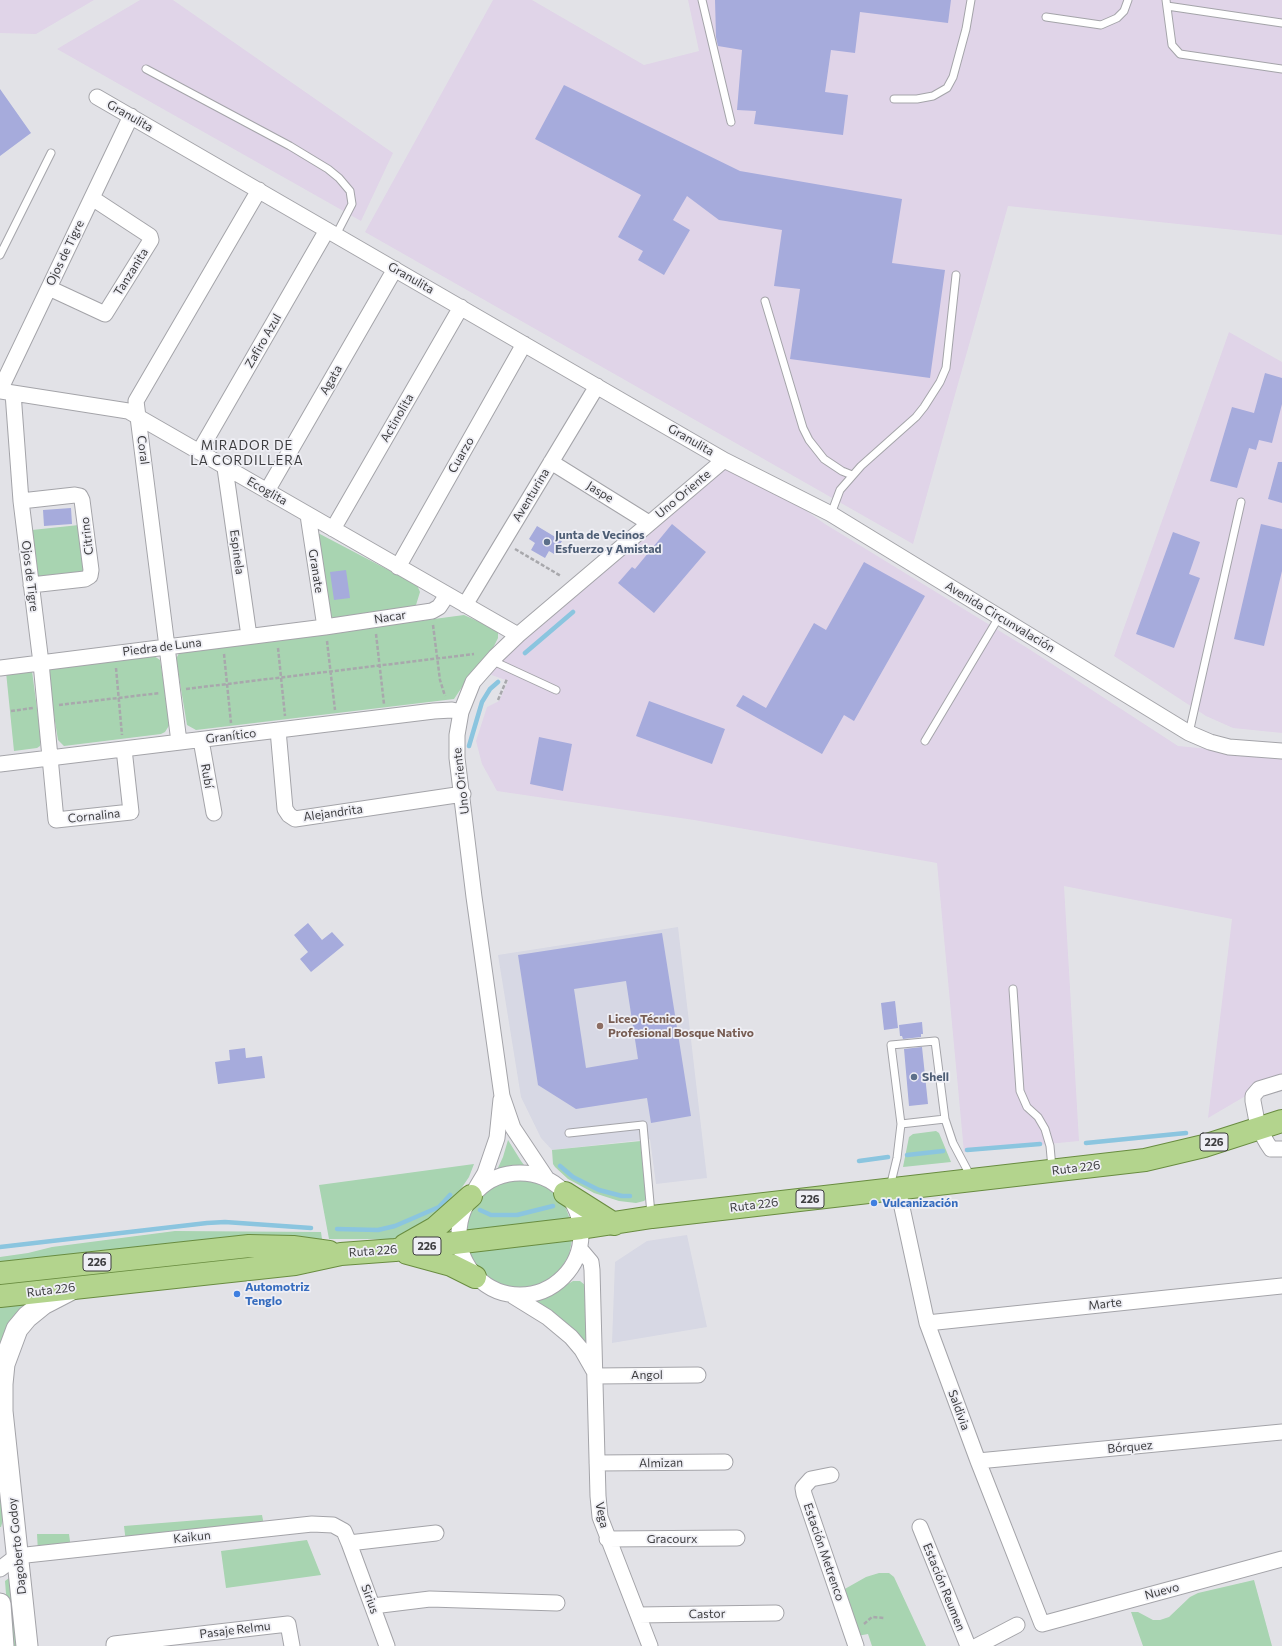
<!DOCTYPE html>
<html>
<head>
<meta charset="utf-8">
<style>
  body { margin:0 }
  canvas { display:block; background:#e2e2e7 }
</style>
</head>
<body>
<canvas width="1282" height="1646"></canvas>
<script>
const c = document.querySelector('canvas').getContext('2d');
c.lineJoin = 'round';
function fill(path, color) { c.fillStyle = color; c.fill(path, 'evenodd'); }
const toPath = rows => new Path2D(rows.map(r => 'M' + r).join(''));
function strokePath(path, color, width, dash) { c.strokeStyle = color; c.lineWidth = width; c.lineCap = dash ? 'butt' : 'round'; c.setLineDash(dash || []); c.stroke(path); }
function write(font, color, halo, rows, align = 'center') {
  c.font = font + ' Commissioner,sans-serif'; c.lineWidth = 3.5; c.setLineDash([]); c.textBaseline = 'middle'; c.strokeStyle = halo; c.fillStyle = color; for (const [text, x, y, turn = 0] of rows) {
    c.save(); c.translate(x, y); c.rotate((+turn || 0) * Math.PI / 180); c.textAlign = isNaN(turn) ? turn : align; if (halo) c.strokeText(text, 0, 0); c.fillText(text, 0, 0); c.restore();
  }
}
fill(toPath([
  [678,927,707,1178,656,1184,650,1139,552,1150,541,1138,521,1097,498,955],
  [687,1235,707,1327,612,1343,615,1262,647,1241]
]), '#d7d8e4');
fill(toPath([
  [0,0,94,0,36,34,0,33],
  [140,0,173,0,393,153,361,221,57,49],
  [493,0,532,0,644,65,699,51,688,0,1282,0,1282,235,1008,206,913,544,365,232],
  [1229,332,1282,362,1282,733,1233,728,1206,716,1114,656],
  [732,459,825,524,1029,649,1178,746,1282,756,1282,1078,1266,1084,1208,1118,1232,919,1064,886,1079,1141,964,1152,937,863,694,820,497,791,482,764,476,741,487,707,499,701,508,681,489,674,531,634]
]), '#e0d4e8');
fill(toPath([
  [79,525,85,566,83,573,42,578,39,576,37,573,32,530],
  [318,533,417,585,420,592,416,605,406,609,330,618],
  [464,615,493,628,498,633,498,638,493,648,475,668,454,699,196,730,187,725,176,659,179,653],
  [154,656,160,660,170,724,165,732,161,734,64,746,58,740,47,672,50,669],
  [32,671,41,739,40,746,37,748,14,751,6,672],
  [936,1131,939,1133,951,1162,903,1167,909,1137,913,1134],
  [508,1140,521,1161,527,1169,517,1167,497,1170,503,1157],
  [641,1141,647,1198,644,1201,636,1203,619,1201,594,1193,568,1179,555,1167,553,1164,552,1150],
  [474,1164,469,1177,450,1205,403,1237,395,1239,329,1239,319,1185],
  [522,1178,535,1181,549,1187,565,1206,570,1219,466,1231,466,1221,477,1197,494,1184,507,1179],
  [175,1231,321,1232,322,1239,277,1238,0,1266,0,1257,28,1253,52,1247],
  [572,1240,569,1255,557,1275,546,1283,532,1289,520,1290,505,1289,492,1282,482,1274,468,1251],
  [573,1281,580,1281,585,1285,589,1353,532,1301,546,1297],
  [33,1304,0,1360,0,1307],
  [0,1456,4,1516,1,1527,0,1527],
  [262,1515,264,1525,126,1543,124,1526],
  [37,1534,69,1534,71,1549,38,1552],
  [307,1540,321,1575,226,1588,221,1551],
  [879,1573,889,1573,894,1577,926,1646,872,1646,868,1634,857,1636,843,1590,866,1577],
  [9,1578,19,1646,10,1646,5,1581],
  [1254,1580,1272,1646,1143,1646,1131,1612,1138,1612,1153,1620,1160,1620,1169,1617,1190,1597,1198,1593]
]), '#a8d4b1');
strokePath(toPath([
  [525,653,573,612],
  [469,746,482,702,490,689,498,682],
  [1086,1143,1186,1133],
  [967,1150,1040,1144],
  [907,1155,943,1151],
  [859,1161,888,1157],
  [560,1166,573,1177,599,1190,622,1196,630,1196],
  [480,1210,491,1215,517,1215,553,1206],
  [337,1229,378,1230,395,1226,439,1207,450,1195],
  [0,1247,207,1223,225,1222,311,1228]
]), '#8bc5df', 4.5);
fill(toPath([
  [715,0,951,0,948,23,860,12,855,53,831,50,825,92,848,95,843,135,754,124,756,111,737,110,742,50,718,46,716,37],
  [564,85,740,171,902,199,892,263,945,270,930,378,790,359,800,289,774,286,782,230,719,220,687,196,673,220,690,230,664,275,638,260,643,251,618,237,641,195,535,139],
  [0,89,31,133,0,156],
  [1265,373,1282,378,1282,404,1272,443,1259,440,1256,450,1249,448,1237,488,1210,481,1232,407,1254,413],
  [1278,462,1282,462,1282,503,1268,499],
  [71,508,72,524,44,526,43,510],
  [672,524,706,552,654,613,618,583,632,567,635,569],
  [1261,524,1282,529,1282,571,1264,646,1234,639],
  [537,526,562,541,554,554,549,551,545,558,531,550,535,543,529,539],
  [1173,532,1200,542,1189,574,1200,578,1174,648,1136,634],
  [864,562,925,596,854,721,844,715,822,754,736,706,743,695,766,708,814,623,826,630],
  [346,570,350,598,334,600,330,572],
  [649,701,725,729,712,764,636,736],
  [539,737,572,744,563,791,530,784],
  [308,923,322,940,332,932,344,945,311,972,300,959,308,952,294,935],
  [662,933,691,1116,651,1123,647,1098,576,1109,538,1085,518,955],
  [626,981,638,1059,586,1068,574,989],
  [895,1001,898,1028,884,1030,881,1003],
  [922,1022,923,1034,921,1034,921,1037,903,1039,902,1036,900,1036,899,1025],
  [922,1047,928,1104,909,1106,904,1049],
  [245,1048,246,1058,262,1056,265,1078,218,1084,215,1062,230,1060,229,1050]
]), '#a6abdc');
const lane = toPath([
  [702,0,731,122],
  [1166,0,1172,45,1180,54,1282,69],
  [1167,6,1282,23],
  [1046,17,1101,25,1117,18,1124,11,1128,0],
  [146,69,290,146,328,169,339,178,350,191,352,204,336,235],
  [894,99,917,99,933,96,947,88,953,77,966,29,971,0],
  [0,255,51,153],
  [765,301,803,428,809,440,824,459,842,471,852,475],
  [831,514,840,490,861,466,916,417,924,407,940,382,946,368,956,275],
  [491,660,556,690],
  [1189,733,1241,502],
  [925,741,999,617],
  [1013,989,1020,1091,1027,1107,1038,1117,1045,1129,1050,1146,1052,1168],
  [901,1124,945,1119],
  [569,1133,643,1125,651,1214],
  [890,1187,897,1158,901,1124,891,1045,935,1041,945,1119,953,1143,971,1177]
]);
const street = toPath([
  [97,97,724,460,831,514,1189,733,1210,742,1229,747,1282,751],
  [49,288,105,314,151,240,150,236,92,198],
  [0,390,131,116],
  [0,391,128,411,518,635],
  [13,393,21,501,41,663,56,820,131,812,124,749],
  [199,452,327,230],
  [551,462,649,523],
  [225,468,249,636],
  [267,491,395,269],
  [21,501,75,495,80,496,82,500,91,570,90,576,85,579,31,585],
  [308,515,325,627],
  [333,529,461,307],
  [398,567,524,344],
  [465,605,597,386],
  [0,668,325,627,432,611,439,607,447,595],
  [278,730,285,809,289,815,295,819,463,794],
  [201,740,214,813],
  [179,742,136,401,259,190],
  [0,764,434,711,452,710,461,712],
  [1282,1082,1259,1089,1253,1096,1253,1101,1258,1127,1267,1143,1271,1149,1282,1149],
  '459 1234a61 61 0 1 1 122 0a61 61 0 1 1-122 0Z',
  [547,1179,513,1128,502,1096,474,897,457,758,457,735,461,712,473,682,495,657,518,635,724,460],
  [476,1188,485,1173,497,1138,501,1099],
  [898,1189,927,1323,978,1461,1042,1624,1282,1559],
  [580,1249,591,1262,592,1270,598,1496,600,1517,650,1646],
  [513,1296,547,1317,571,1337,582,1350,594,1371],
  [927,1323,1282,1286],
  [596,1376,698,1375],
  [978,1461,1282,1432],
  [597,1463,725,1462],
  [831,1475,811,1479,803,1488,804,1494,856,1646],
  [920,1527,968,1646],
  [607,1539,737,1538],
  [349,1543,436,1533],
  [0,1569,17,1556,312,1524,333,1525,344,1531,349,1543,387,1646],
  [373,1606,430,1599,557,1603],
  [638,1615,776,1613],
  [114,1646,114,1644,288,1624,292,1646],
  [977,1646,1017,1625]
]);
const secondary = toPath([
  [0,1604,3,1646],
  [27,1646,2,1411,2,1384,4,1364,17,1329,27,1317,43,1304,72,1289]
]);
const primary = toPath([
  [565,1193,614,1224],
  [405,1245,435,1228,471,1196],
  [407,1253,451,1265,475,1277],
  [0,1273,249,1246,293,1247,329,1252],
  [0,1296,295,1264,341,1254,395,1250,581,1228,652,1217,1145,1160,1204,1146,1282,1121]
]);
strokePath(lane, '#a4a4a9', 9);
strokePath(street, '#a4a4a9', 17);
strokePath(secondary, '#a4a4a9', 23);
strokePath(primary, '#698c40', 24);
strokePath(toPath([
  [515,549,561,576],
  [433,625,440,680,445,696],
  [376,634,384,704],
  [327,641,335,710],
  [278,648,285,716],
  [224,654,231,723],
  [116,668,122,735],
  [186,689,474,654],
  [498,700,507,679],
  [59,705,160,693],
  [11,711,33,708],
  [864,1624,872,1617,884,1618]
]), '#a8a8ac', 2.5, [4, 2]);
strokePath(lane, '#fff', 7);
strokePath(street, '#fff', 15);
strokePath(secondary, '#fff', 21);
strokePath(primary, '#b3d48d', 22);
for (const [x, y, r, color] of [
  [547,542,4,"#5c6f8a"],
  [600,1026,4,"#8d6e63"],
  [914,1077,4,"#5c6f8a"],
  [874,1203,4,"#3f7fe0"],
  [237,1294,4,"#3f7fe0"]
]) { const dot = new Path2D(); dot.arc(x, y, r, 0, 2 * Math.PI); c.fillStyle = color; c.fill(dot); strokePath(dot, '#efeff5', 1.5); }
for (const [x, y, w] of [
  [1214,1142,28],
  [810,1199,28],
  [427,1246,28],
  [97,1262,28]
]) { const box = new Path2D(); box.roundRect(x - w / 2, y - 9, w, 18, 3); c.fillStyle = '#efeff5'; c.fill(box); strokePath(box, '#3d3d3f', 1); }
write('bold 11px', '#3d3d3f', null, [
  ["226",1214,1142],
  ["226",810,1199],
  ["226",427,1246],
  ["226",97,1262]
]);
write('12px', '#3d3d3f', '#efeff5', [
  ["Granulita",130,116,30],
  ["Ojos de Tigre",65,253,-64],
  ["Tanzanita",131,272,-58],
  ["Granulita",411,278,30],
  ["Zafiro Azul",263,341,-60],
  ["Agata",331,380,-60],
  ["Actinolita",397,418,-60],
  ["Granulita",691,440,30],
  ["Coral",143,450,83],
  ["Cuarzo",461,455,-60],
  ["Ecoglita",267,491,30],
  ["Jaspe",600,492,32],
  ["Uno Oriente",683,494,-40],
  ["Aventurina",531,495,-59],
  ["Citrino",87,536,-97],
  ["Espinela",237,552,82],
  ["Granate",316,571,81],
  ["Ojos de Tigre",30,576,83],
  ["Nacar",390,617,-9],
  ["Avenida Circunvalación",1000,617,31],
  ["Piedra de Luna",162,647,-7],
  ["Granítico",231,736,-7],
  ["Rubí",207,776,80],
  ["Uno Oriente",461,781,-97],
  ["Alejandrita",333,813,-8],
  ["Cornalina",94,816,-6],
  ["Ruta 226",1076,1168,-7],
  ["Ruta 226",754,1205,-7],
  ["Ruta 226",373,1251,-4],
  ["Ruta 226",51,1290,-7],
  ["Marte",1105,1304,-6],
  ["Angol",647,1375],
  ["Saldivia",959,1410,70],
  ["Bórquez",1130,1447,-5],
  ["Almizan",661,1463,-1],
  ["Vega",602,1515,78],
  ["Kaikun",192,1537,-6],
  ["Gracourx",672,1539],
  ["Dagoberto Godoy",17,1546,-96],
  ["Estación Metrenco",824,1552,71],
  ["Estación Reumen",944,1587,68],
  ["Nuevo",1162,1591,-15],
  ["Sirius",370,1599,70],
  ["Castor",707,1614,-1],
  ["Pasaje Relmu",235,1630,-7]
]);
write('bold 12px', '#4e5e75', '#efeff5', [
  ["Junta de Vecinos",555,535],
  ["Esfuerzo y Amistad",555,549],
  ["Shell",922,1077]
], 'left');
write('bold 12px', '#785e54', '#efeff5', [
  ["Liceo Técnico",608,1019],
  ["Profesional Bosque Nativo",608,1033]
], 'left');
write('bold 12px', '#366cbe', '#efeff5', [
  ["Vulcanización",882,1203],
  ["Automotriz",245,1287],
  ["Tenglo",245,1301]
], 'left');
c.letterSpacing = '1px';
write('13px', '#3d3d3f', '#efeff5', [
  ["MIRADOR DE",247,446],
  ["LA CORDILLERA",247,461]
]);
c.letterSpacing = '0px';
</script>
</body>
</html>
